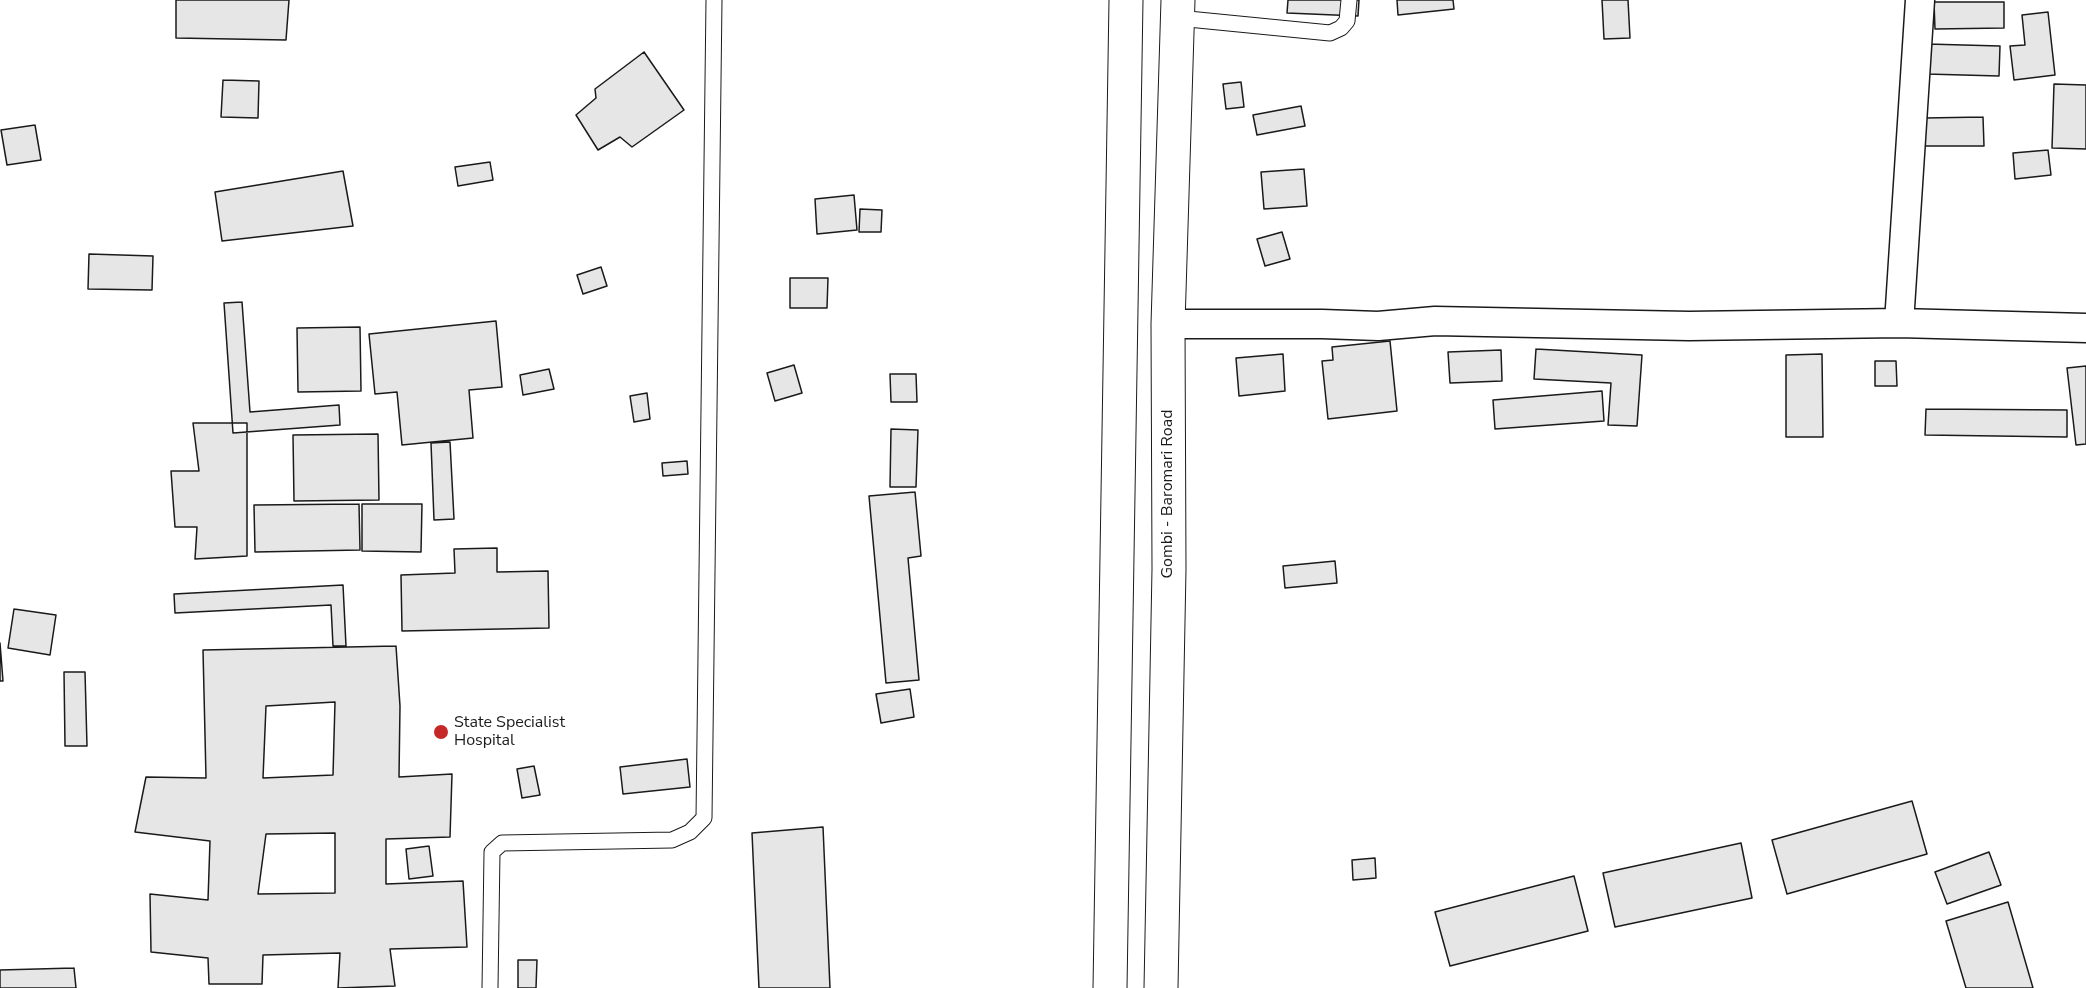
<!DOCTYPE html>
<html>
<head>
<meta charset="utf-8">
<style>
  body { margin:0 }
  canvas { display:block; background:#fff }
</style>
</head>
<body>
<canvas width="2086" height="988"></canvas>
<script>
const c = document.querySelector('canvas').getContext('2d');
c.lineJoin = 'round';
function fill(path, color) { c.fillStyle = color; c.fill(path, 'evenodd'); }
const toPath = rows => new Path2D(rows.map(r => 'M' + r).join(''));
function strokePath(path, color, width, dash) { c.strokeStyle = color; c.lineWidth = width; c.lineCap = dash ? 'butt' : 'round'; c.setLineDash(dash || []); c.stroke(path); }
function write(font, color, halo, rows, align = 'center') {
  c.font = font + ' "Nunito Sans",sans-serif'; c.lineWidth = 4.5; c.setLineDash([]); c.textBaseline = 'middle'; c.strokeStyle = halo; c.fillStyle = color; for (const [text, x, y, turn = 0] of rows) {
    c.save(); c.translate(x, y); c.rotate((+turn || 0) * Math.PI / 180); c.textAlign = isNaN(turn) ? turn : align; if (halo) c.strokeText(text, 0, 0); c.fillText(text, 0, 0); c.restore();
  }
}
const building = toPath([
  [176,0,289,0,286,40,176,38,176,0],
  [1288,0,1359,0,1358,16,1287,13,1288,0],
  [1397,0,1453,0,1454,9,1398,15,1397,0],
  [1602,0,1628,0,1630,38,1604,39,1602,0],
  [1934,2,2004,2,2004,28,1935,29,1934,2],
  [2048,12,2055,75,2014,80,2010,46,2025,45,2022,15,2048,12],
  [1927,44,2000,46,1999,76,1926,74,1927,44],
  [644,52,684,110,632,147,620,137,598,150,576,115,596,98,595,89,644,52],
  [223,80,259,81,258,118,221,117,223,80],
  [1241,82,1244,107,1226,109,1223,84,1241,82],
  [2054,84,2086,85,2086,149,2052,148,2054,84],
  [1301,106,1305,126,1257,135,1253,115,1301,106],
  [1983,117,1984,146,1925,146,1925,118,1983,117],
  [35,125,41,160,7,165,1,130,35,125],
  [2048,150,2051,175,2015,179,2013,153,2048,150],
  [490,162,493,180,458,186,455,167,490,162],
  [1304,169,1307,206,1264,209,1261,172,1304,169],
  [343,171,353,226,222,241,215,192,343,171],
  [854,195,857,230,817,234,815,199,854,195],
  [860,209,882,210,881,232,859,232,860,209],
  [1282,232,1290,259,1265,266,1257,239,1282,232],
  [89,254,153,256,152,290,88,289,89,254],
  [601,267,607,286,583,294,577,275,601,267],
  [790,278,828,278,827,308,790,308,790,278],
  [242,302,250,412,339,405,340,425,233,433,224,303,242,302],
  [496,321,502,387,469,390,473,438,402,445,397,392,375,394,369,334,496,321],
  [360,327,361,391,298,392,297,328,360,327],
  [1390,341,1397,411,1328,419,1322,361,1333,360,1332,347,1390,341],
  [1536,349,1642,355,1637,426,1608,425,1611,383,1534,379,1536,349],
  [1501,350,1502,381,1450,383,1448,352,1501,350],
  [1283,354,1285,391,1239,396,1236,358,1283,354],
  [1822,354,1823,437,1786,437,1786,355,1822,354],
  [1875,361,1896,361,1897,386,1875,386,1875,361],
  [794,365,802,393,775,401,767,373,794,365],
  [2086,366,2086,444,2076,445,2067,368,2086,366],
  [549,369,554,389,523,395,520,375,549,369],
  [890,374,916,374,917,402,891,402,890,374],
  [1602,391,1604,421,1495,429,1493,400,1602,391],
  [647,393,650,419,634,422,630,396,647,393],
  [1926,409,2067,410,2067,437,1925,435,1926,409],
  [193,423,247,423,247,556,195,559,197,527,175,527,171,471,199,471,193,423],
  [891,429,918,430,916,487,890,487,891,429],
  [378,434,379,500,294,501,293,435,378,434],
  [450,442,454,519,434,520,431,443,450,442],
  [687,461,688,474,663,476,662,463,687,461],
  [915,492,921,556,908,558,919,680,886,683,869,496,915,492],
  [359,504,360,550,255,552,254,505,359,504],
  [362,504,422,504,421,552,362,551,362,504],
  [497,548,497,572,548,571,549,628,402,631,401,575,455,573,454,549,497,548],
  [1335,561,1337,583,1285,588,1283,566,1335,561],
  [343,585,346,646,333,646,331,605,175,613,174,594,343,585],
  [14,609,56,615,50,655,8,648,14,609],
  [0,643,3,681,0,681,0,643],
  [396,646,400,706,399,777,452,774,450,837,386,839,386,884,463,881,467,947,390,949,395,986,338,988,340,953,263,955,262,984,209,984,208,958,151,952,150,894,208,900,210,841,135,832,146,777,206,778,203,650,396,646],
  [335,702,333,775,263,778,266,706,335,702],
  [335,833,335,893,258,894,266,834,335,833],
  [64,672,85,672,87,746,65,746,64,672],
  [910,689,914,717,881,723,876,694,910,689],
  [687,759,690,787,623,794,620,767,687,759],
  [534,766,540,795,522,798,517,769,534,766],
  [1912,801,1927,854,1787,894,1772,840,1912,801],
  [823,827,830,988,759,988,752,833,823,827],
  [1741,843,1752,898,1615,927,1603,873,1741,843],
  [429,846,433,876,409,879,406,849,429,846],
  [1989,852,2001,885,1947,904,1935,872,1989,852],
  [1375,858,1376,878,1353,880,1352,860,1375,858],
  [1574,876,1588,931,1450,966,1435,912,1574,876],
  [2008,902,2033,988,1966,988,1946,921,2008,902],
  [518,960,537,960,536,988,518,988,518,960],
  [74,968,76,988,0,988,0,970,74,968]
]);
fill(building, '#e6e6e6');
strokePath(building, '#1a1a1a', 1.5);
const service = toPath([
  [1178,18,1330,33,1341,28,1347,21,1349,0],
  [490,988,492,852,502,843,672,840,690,832,704,818,714,0]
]);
const minor = toPath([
  [1899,323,1920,0],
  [1168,324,1322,324,1378,326,1435,321,1689,326,1899,323,2086,328]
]);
const primary = toPath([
  [1110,988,1126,0],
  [1161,988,1169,569,1168,324,1178,0]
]);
strokePath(service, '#1a1a1a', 17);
strokePath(minor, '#1a1a1a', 31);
strokePath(primary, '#1a1a1a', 35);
strokePath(service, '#fff', 15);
strokePath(minor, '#fff', 28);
strokePath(primary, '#fff', 33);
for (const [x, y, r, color] of [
  [441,732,8,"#c62828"]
]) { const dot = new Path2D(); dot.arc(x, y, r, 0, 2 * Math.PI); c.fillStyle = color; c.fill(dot); strokePath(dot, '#fff', 2); }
write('16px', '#1a1a1a', '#fff', [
  ["Gombi - Baromari Road",1168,494,-90]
]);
write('16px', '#1a1a1a', '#fff', [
  ["State Specialist",454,723],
  ["Hospital",454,741]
], 'left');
</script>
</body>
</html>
